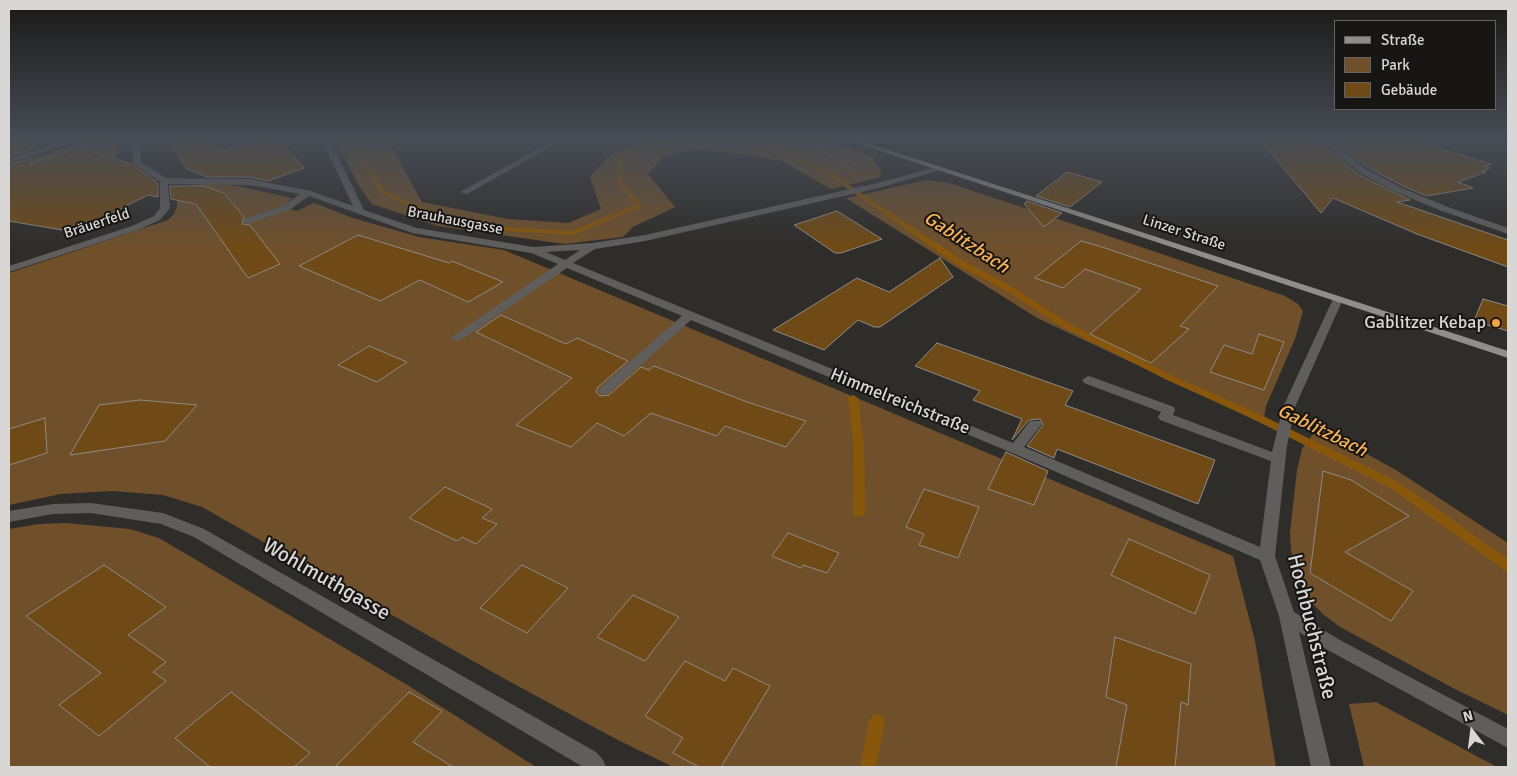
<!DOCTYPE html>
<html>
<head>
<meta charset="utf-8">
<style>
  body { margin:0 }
  #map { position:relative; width:1517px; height:776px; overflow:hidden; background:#2f2d2a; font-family:Signika,sans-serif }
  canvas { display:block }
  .frame { position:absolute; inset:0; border:10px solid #d8d7d5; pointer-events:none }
  .legend { position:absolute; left:1334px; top:20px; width:162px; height:90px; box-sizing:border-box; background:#171614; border:1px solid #646361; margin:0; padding:6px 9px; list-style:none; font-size:15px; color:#d8d7d5 }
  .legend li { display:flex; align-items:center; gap:10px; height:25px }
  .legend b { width:25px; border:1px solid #646361 }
  .north { position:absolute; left:1447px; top:706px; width:50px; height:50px; -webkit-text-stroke:4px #171614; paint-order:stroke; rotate:345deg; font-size:14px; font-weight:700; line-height:20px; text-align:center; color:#d8d7d5 }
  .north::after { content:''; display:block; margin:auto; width:18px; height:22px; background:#d8d7d5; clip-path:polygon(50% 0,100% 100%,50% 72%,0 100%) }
</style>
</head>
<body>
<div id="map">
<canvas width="1517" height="776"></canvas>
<div class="frame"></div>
<ul class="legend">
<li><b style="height:6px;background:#908d8a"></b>Straße</li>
<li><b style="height:14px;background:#6f502b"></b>Park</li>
<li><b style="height:14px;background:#704a16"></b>Gebäude</li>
</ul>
<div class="north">N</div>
</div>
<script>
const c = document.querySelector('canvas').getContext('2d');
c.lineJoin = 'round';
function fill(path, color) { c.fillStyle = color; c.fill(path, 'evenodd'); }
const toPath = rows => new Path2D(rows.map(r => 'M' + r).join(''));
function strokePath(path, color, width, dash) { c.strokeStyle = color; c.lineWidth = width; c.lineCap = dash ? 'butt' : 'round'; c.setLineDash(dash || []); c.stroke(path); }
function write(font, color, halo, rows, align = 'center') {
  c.font = font + ' Signika,sans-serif'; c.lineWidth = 4; c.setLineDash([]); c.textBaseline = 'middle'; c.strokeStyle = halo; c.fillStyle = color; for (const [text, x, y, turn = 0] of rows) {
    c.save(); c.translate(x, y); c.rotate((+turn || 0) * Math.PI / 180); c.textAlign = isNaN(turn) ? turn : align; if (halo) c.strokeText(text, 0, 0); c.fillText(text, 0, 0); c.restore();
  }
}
fill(toPath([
  [91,140,122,140,116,157,9,197,9,167],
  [336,140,407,140,392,147,422,202,508,219,568,223,601,209,590,177,611,154,646,140,795,140,806,143,812,140,825,140,872,156,881,171,880,177,831,189,782,161,729,152,695,149,664,156,648,174,675,207,633,227,623,237,564,244,438,226,372,204,359,186],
  [927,180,949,183,1097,232,1285,296,1298,304,1303,311,1295,339,1266,406,1263,424,1037,318,846,198],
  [209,183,237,186,292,198,283,207,297,211,314,203,353,218,419,237,504,250,1233,556,1255,641,1276,767,673,767,616,739,503,678,202,507,163,495,112,491,61,494,9,505,9,273,168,220,174,214,177,206,177,195,184,187],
  [1318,427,1396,470,1508,543,1508,715,1453,688,1340,627,1324,615,1309,600,1297,582,1291,550,1290,532,1297,470,1302,449],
  [66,523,130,529,159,538,409,686,536,767,9,767,9,529,39,524],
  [1376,702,1497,767,1364,767,1349,704]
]), '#6f502b');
fill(toPath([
  [351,140,357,140,385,191,433,212,505,227,572,231,633,205,616,180,617,157,644,144,670,140,732,140,778,150,781,143,787,140,794,140,786,145,783,151,830,172,962,260,1011,286,1065,321,1173,376,1253,411,1400,483,1508,559,1508,571,1504,570,1392,489,1245,415,1167,380,1059,325,1005,290,956,264,826,174,778,153,725,142,681,142,647,147,623,158,622,180,641,206,640,208,573,235,505,231,428,216,380,193,351,140],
  [853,395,858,398,864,447,865,513,863,516,859,517,855,516,853,513,854,447,848,398,853,395],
  [877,714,882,716,885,721,876,767,860,767,869,721,872,716,877,714]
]), '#88570b');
const building = toPath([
  [9,140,36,140,34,148,9,156,9,140],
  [168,140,213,140,221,150,264,140,279,140,304,168,268,181,250,177,207,177,187,169,168,140],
  [1260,140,1319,140,1359,175,1410,200,1397,202,1508,240,1508,267,1417,234,1333,198,1321,213,1260,140],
  [1332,140,1412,140,1491,164,1485,166,1490,168,1483,171,1486,172,1458,182,1473,188,1427,196,1403,186,1367,167,1332,140],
  [79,148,132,164,158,183,158,197,148,195,74,232,9,221,9,165,32,157,30,164,79,148],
  [1067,172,1102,182,1070,207,1036,196,1067,172],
  [170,186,204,186,224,193,244,217,242,224,250,225,280,264,248,278,196,204,171,199,170,186],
  [1027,201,1062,213,1044,227,1024,204,1027,201],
  [837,211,882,239,841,253,835,253,794,225,837,211],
  [358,235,449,263,452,261,503,282,468,302,420,280,380,301,299,266,358,235],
  [1081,241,1102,247,1218,286,1180,326,1189,329,1151,363,1090,334,1141,289,1085,269,1063,288,1035,278,1081,241],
  [940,258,953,277,880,327,874,327,858,320,824,350,773,330,857,278,889,292,940,258],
  [1483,299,1508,306,1508,331,1474,321,1483,299],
  [501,315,566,344,577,338,628,361,598,387,596,392,600,396,609,395,641,367,649,370,654,366,747,402,806,421,786,447,725,426,717,436,651,413,624,436,597,423,571,447,516,425,572,378,476,332,501,315],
  [1259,334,1284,342,1264,390,1210,372,1224,345,1252,354,1259,334],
  [937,343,1073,391,1065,405,1215,460,1198,504,1057,449,1054,458,1027,446,1043,425,1040,419,1029,420,1012,440,1022,419,973,400,980,391,915,366,937,343],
  [369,346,407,362,377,382,338,365,369,346],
  [140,400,197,405,165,441,70,455,99,405,140,400],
  [45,418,47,453,9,465,9,429,45,418],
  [1006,452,1048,471,1034,505,988,489,1006,452],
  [1323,471,1351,480,1409,516,1345,552,1413,591,1391,621,1310,573,1323,471],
  [445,487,492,509,482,518,497,524,476,544,462,537,457,541,409,518,445,487],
  [924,489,979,507,958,558,919,545,924,534,906,527,924,489],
  [788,533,839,553,827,573,803,565,801,568,772,556,788,533],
  [1129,539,1210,575,1195,614,1111,575,1129,539],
  [104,565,166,607,128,635,166,662,153,672,166,681,99,736,59,705,101,673,26,616,104,565],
  [522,565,568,588,527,633,480,608,522,565],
  [633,595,679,617,645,661,597,637,633,595],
  [1115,637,1191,664,1188,705,1181,702,1175,767,1116,767,1127,705,1106,697,1115,637],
  [685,661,725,681,733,668,770,686,721,767,699,767,673,753,683,738,645,716,685,661],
  [231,692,310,753,294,767,210,767,175,738,231,692],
  [409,692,442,711,413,742,453,767,335,767,409,692]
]);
fill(building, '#704a16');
strokePath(building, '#8d8a87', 1);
strokePath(toPath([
  [821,140,820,144,830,157,855,170]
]), '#7b7a77', 2, [2.5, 2.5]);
fill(toPath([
  [68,140,79,140,9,163,9,158,68,140],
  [132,140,140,140,141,162,166,178,250,179,311,191,353,206,322,140,330,140,364,210,417,228,533,247,592,243,645,235,877,183,940,166,940,170,879,188,645,241,595,249,573,263,1013,443,1030,421,1040,421,1042,424,1024,447,1260,547,1271,461,1160,420,1158,417,1161,412,1084,383,1082,380,1088,376,1092,377,1174,407,1175,410,1173,415,1272,452,1283,407,1333,299,1334,297,1342,297,1343,299,1295,407,1287,446,1275,556,1294,612,1338,639,1508,729,1508,748,1326,649,1299,632,1331,767,1311,767,1279,616,1260,560,1010,452,691,320,608,394,600,394,598,391,600,388,682,316,567,268,461,340,453,340,451,338,453,336,558,264,531,253,412,233,309,196,289,210,247,224,244,223,244,219,283,206,300,194,250,185,168,184,170,208,160,220,138,230,9,272,9,266,132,226,154,216,160,208,160,182,133,163,132,140],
  [580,250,565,260,546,252,580,250],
  [554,140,563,140,467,194,460,192,554,140],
  [1321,140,1329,140,1366,169,1402,188,1448,207,1508,228,1508,234,1442,211,1396,192,1360,173,1321,140],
  [91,503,163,513,204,529,596,752,603,760,606,767,583,767,194,537,161,524,91,513,53,514,9,522,9,511,53,504,91,503]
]), '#5f5e5d');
fill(toPath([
  [847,140,858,140,1508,351,1508,358,847,140]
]), '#908d8a');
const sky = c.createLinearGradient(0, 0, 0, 248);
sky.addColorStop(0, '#1a1917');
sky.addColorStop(0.56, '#474c55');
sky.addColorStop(1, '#474c5500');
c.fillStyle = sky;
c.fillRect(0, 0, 1517, 248);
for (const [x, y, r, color] of [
  [1496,323,5,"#f1a540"]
]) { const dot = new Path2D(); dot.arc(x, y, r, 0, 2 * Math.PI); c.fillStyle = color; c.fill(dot); strokePath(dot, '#171614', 2); }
write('15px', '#d8d7d5', '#171614', [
  ["Brauhausgasse",455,221,11],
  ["Bräuerfeld",97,224,-18],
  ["Linzer Straße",1184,233,18]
]);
write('18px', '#d8d7d5', '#171614', [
  ["Gablitzer Kebap",1486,323]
], 'right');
write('18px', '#d8d7d5', '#171614', [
  ["Himmelreichstraße",900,402,22]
]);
write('italic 19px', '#f8b157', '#171614', [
  ["Gablitzbach",966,243,33],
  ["Gablitzbach",1322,431,26]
]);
write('21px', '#d8d7d5', '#171614', [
  ["Wohlmuthgasse",326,580,30],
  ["Hochbuchstraße",1311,627,76]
]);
</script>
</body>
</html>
